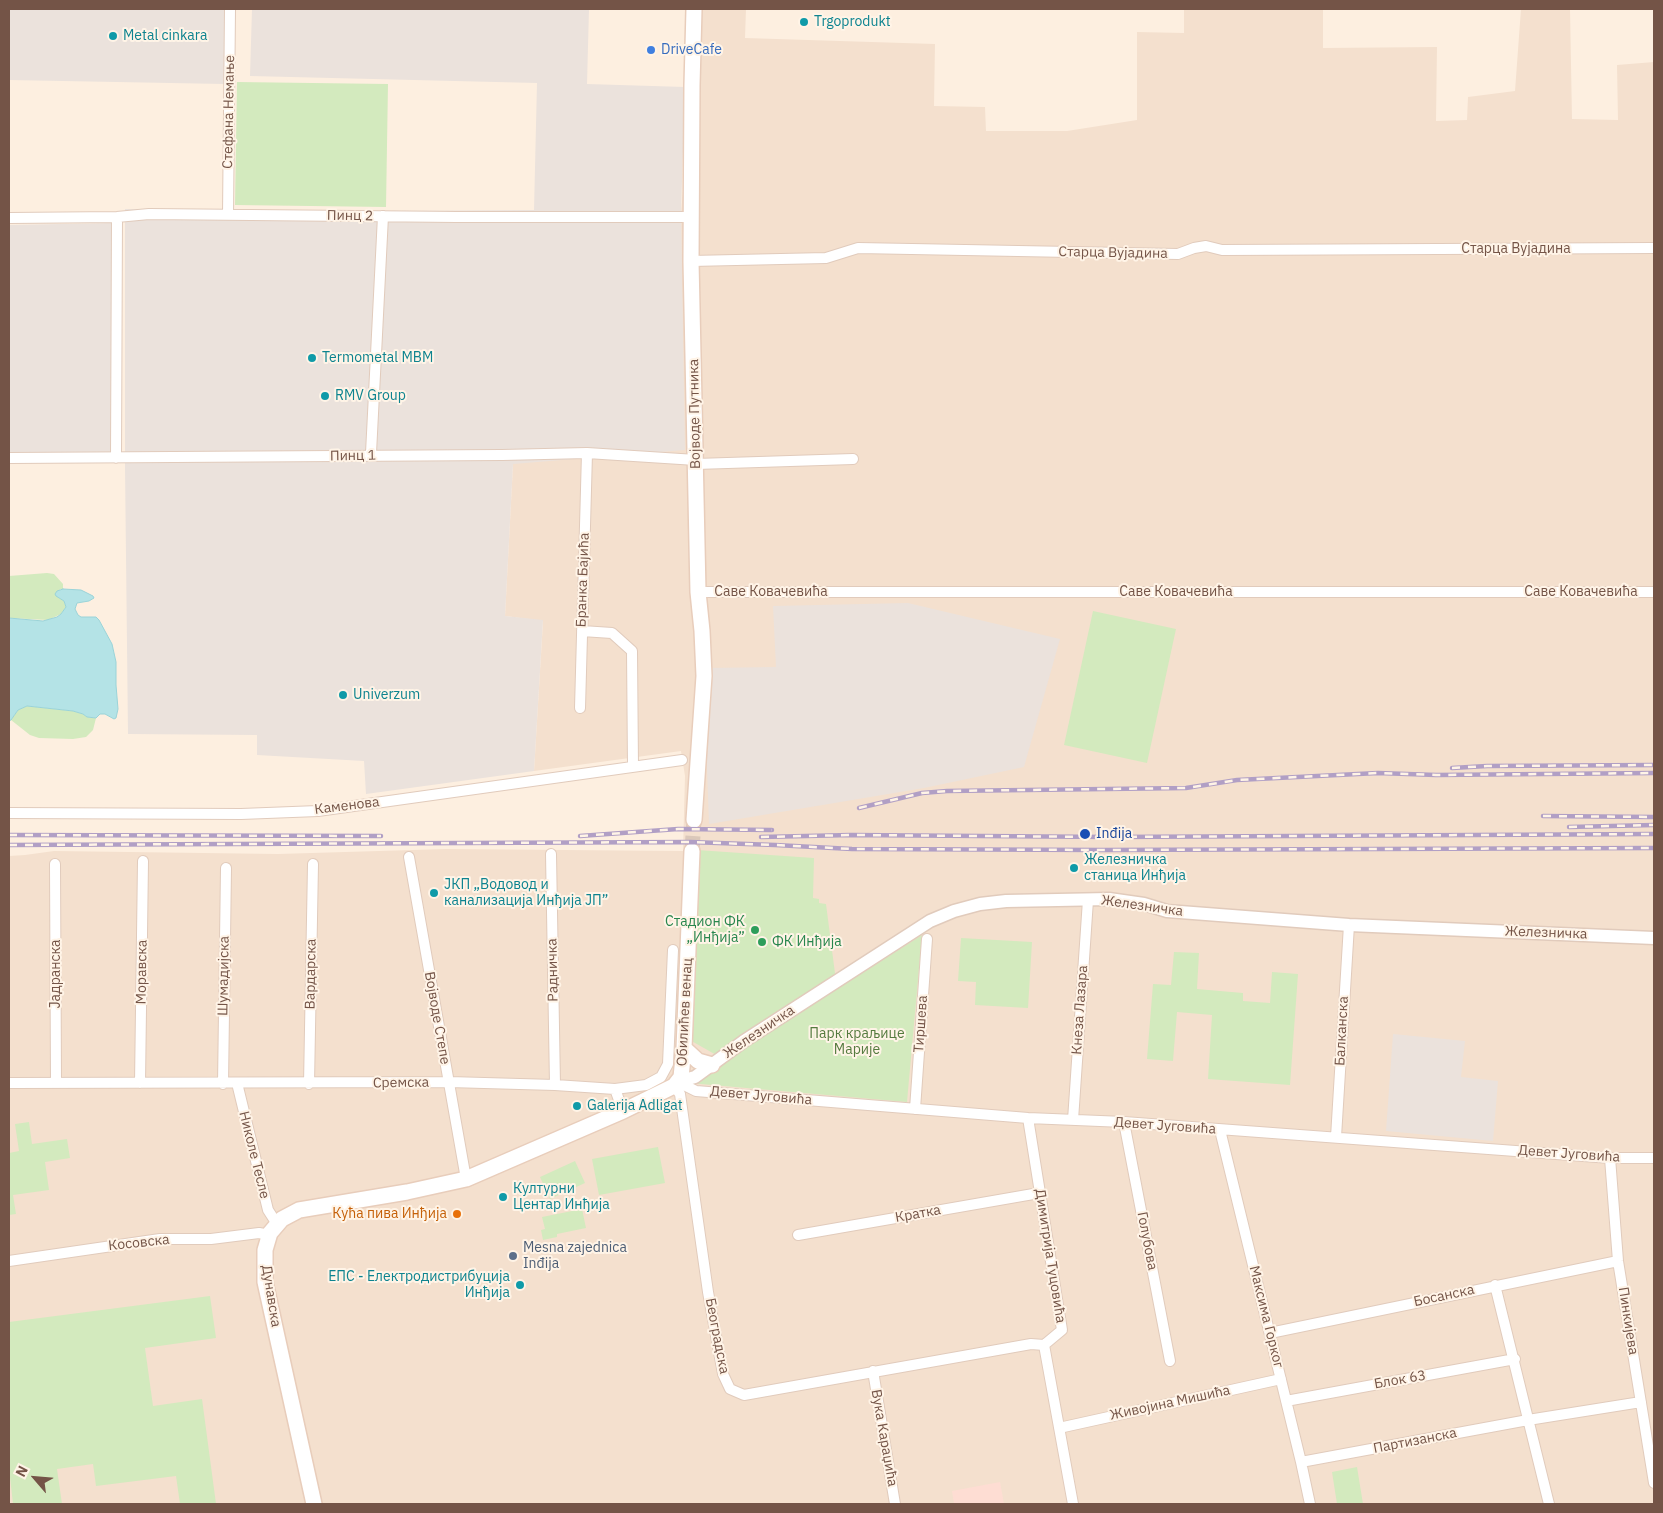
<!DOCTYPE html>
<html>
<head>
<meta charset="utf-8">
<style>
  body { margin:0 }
  #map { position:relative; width:1663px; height:1513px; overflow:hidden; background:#fdefe0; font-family:"IBM Plex Sans",sans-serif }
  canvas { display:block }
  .frame { position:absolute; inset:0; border:10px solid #745447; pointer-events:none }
  .north { position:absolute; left:10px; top:1453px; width:50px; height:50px; -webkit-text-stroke:4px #fff4e7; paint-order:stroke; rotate:297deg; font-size:14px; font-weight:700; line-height:20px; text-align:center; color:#745447 }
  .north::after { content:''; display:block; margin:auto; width:18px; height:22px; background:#745447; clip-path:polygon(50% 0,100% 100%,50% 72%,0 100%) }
</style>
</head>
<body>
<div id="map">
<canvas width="1663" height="1513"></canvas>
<div class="frame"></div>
<div class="north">N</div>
</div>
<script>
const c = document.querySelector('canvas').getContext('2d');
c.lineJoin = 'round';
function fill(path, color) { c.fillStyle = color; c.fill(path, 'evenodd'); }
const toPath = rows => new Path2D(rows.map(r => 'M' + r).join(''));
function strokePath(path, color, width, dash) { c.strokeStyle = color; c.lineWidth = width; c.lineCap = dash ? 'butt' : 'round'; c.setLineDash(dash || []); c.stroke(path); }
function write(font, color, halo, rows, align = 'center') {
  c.font = font + ' "IBM Plex Sans",sans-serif'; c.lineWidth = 4; c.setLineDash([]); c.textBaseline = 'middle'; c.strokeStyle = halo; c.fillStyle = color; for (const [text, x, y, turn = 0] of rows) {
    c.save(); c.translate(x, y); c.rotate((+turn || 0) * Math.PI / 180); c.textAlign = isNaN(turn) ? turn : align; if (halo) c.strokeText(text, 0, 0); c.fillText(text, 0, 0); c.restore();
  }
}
fill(toPath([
  [700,9,746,9,745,38,935,44,934,106,985,107,986,131,1067,131,1137,120,1137,32,1184,33,1184,9,1323,9,1323,48,1437,47,1436,121,1467,120,1468,97,1515,91,1521,9,1570,9,1572,119,1618,120,1617,65,1654,62,1654,1504,9,1504,9,856,25,855,54,851,278,854,446,849,683,851,685,776,681,751,534,771,543,621,505,616,513,464,681,212]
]), '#f4e0ce');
fill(toPath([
  [1000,1482,1004,1504,954,1504,952,1491]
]), '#feddd3');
fill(toPath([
  [9,9,224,9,224,84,9,80],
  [252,9,589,9,587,84,685,87,681,212,685,450,513,464,505,616,543,620,534,771,366,794,364,761,257,755,257,735,128,734,125,467,125,209,379,211,534,210,537,83,250,76],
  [113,223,116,453,9,453,9,225],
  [908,603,1060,639,1024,767,924,788,709,824,706,742,706,668,776,667,773,606],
  [1393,1034,1465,1041,1461,1077,1498,1081,1493,1141,1386,1131]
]), '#ebe2dc');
fill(toPath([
  [237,82,388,84,386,207,235,205],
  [47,573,54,574,63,584,63,589,60,589,58,597,64,601,66,607,61,614,48,620,9,618,9,576],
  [1093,611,1176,629,1147,763,1064,745],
  [27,706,73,711,83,714,87,717,96,718,93,730,86,737,73,739,39,738,30,735,11,720,18,710],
  [697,850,814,858,813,898,819,899,819,903,826,904,836,981,718,1056,688,1039],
  [922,935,907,1102,689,1083],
  [961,938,1032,942,1028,1008,975,1005,976,982,958,981],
  [1174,952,1199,953,1197,989,1243,993,1243,1001,1270,1003,1272,972,1298,974,1290,1085,1208,1079,1212,1015,1177,1012,1173,1061,1147,1059,1153,984,1171,985],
  [29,1122,32,1144,67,1139,70,1158,45,1162,49,1190,13,1195,16,1214,9,1215,9,1153,19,1151,15,1124],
  [658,1147,665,1183,599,1195,592,1159],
  [575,1161,585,1183,550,1199,540,1177],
  [582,1209,586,1228,557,1234,557,1237,543,1240,541,1230,545,1229,542,1217],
  [210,1296,216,1338,145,1348,153,1406,202,1399,216,1504,180,1504,176,1476,96,1486,93,1464,57,1469,62,1504,13,1504,9,1468,9,1322],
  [1357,1467,1363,1504,1337,1504,1332,1472]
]), '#d3eabe');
const water = toPath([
  [63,589,81,590,93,596,94,598,89,601,77,603,75,609,78,615,81,617,96,617,99,620,112,644,116,662,116,685,118,709,116,718,114,719,105,714,100,714,96,718,87,717,83,714,73,711,27,706,18,710,11,720,9,721,9,618,43,621,57,617,61,614,66,607,64,601,56,596,55,594,57,591,63,589]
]);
fill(water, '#b4e3e6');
strokePath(water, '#9ad3d8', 1);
strokePath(toPath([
  [692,851,694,820]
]), '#dbc8ba', 15, [15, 8]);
const minor = toPath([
  [228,215,230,9],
  [9,218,117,217,149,214,457,217,691,217],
  [691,261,826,258,858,248,1178,254,1194,248,1206,246,1222,250,1654,248],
  [373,456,371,453,383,216],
  [9,458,502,455,587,453,696,460],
  [116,458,117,217],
  [696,464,853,459],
  [698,592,1654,592],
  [582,631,612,633,632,651,633,767],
  [580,708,587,453],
  [9,813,241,814,318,811,682,760],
  [551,854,555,1085],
  [409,857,466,1179],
  [55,864,56,1083],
  [678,1082,696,1091,1028,1118,1124,1122,1610,1158,1654,1158],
  [9,1083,449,1082,555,1085,615,1089,646,1085,661,1077,668,1064,673,950],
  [140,1083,143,861],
  [237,1083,268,1210,277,1224],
  [223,1084,226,868],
  [309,1084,313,864],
  [674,1086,680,1094,708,1292,723,1374,730,1389,744,1395,1031,1344,1044,1345],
  [615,1089,623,1111],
  [915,1109,927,939],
  [1028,1118,1062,1330,1044,1345],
  [1073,1120,1088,900],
  [1124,1122,1170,1361],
  [1220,1130,1301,1462,1310,1504],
  [1336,1137,1349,925],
  [1610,1158,1618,1261,1654,1483],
  [798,1235,1039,1193],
  [9,1261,160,1239,211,1239,259,1233,269,1235],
  [1495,1285,1549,1504],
  [1270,1333,1618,1261],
  [1044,1345,1073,1504],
  [873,1371,895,1504],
  [1286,1401,1515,1359],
  [1059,1428,1281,1379],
  [1301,1462,1528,1420,1641,1402]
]);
const tertiary = toPath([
  [681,1077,688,1079,695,1077,744,1041,930,921,954,911,980,904,1006,901,1109,899,1144,904,1167,911,1349,925,1654,938]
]);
const secondary = toPath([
  [694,9,692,85,691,261,698,592,702,631,704,676,694,820],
  [684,1048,698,1061,712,1065],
  [314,1504,265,1282,265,1250,270,1233,282,1219,299,1210,407,1192,466,1179,623,1111,674,1086,681,1077,684,1048,692,851]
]);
strokePath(minor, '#e1cbbc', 12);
strokePath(tertiary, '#e1cbbc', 15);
strokePath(secondary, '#e8cdbb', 18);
strokePath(minor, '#fff', 10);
strokePath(tertiary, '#fff', 12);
strokePath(secondary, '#fff', 15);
const rail = toPath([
  [1452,768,1487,766,1654,765],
  [859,808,922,793,947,791,1186,788,1237,780,1378,773,1436,775,1654,773],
  [1543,816,1654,817],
  [1569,827,1654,825],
  [9,835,381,836],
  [580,836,678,829,772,830],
  [761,837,851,835,1111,837,1654,834],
  [9,845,690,842,775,845,852,849,1103,850,1654,848]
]);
strokePath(rail, '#b19fc5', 4.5);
strokePath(rail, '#fff4e7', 2.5, [8]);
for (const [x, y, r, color] of [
  [804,22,5,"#0f9aa8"],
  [113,36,5,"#0f9aa8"],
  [651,50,5,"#3f7fe0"],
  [312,358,5,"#0f9aa8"],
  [325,396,5,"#0f9aa8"],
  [343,695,5,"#0f9aa8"],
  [1085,834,6,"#1a4fb4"],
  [1074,868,5,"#0f9aa8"],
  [434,893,5,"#0f9aa8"],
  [755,930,5,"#2e9e5b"],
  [762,942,5,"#2e9e5b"],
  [577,1106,5,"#0f9aa8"],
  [503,1197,5,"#0f9aa8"],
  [457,1214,5,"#e8710a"],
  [513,1256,5,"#5c6f8a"],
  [520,1285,5,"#0f9aa8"]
]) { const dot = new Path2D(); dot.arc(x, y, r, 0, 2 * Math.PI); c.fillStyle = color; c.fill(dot); strokePath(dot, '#fff4e7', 2); }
write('14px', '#0d838f', '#fff4e7', [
  ["Trgoprodukt",814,22],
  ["Metal cinkara",123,36],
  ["Termometal MBM",322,358],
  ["RMV Group",335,396],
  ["Univerzum",353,695],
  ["Железничка",1084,860],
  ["станица Инђија",1084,876],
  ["ЈКП „Водовод и",444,885],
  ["канализација Инђија ЈП”",444,901],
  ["Galerija Adligat",587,1106],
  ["Културни",513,1189],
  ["Центар Инђија",513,1205],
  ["ЕПС - Електродистрибуција",510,1277,"right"],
  ["Инђија",510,1293,"right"]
], 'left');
write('14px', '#366cbe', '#fff4e7', [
  ["DriveCafe",661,50]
], 'left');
write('14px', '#745447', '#fff4e7', [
  ["Стефана Немање",229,112,-89],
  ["Пинц 2",350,216,1],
  ["Старца Вујадина",1516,249],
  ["Старца Вујадина",1113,253,1],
  ["Војводе Путника",695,414,-91],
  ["Пинц 1",353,456,-1],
  ["Бранка Бајића",583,580,-88],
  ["Саве Ковачевића",771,592],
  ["Саве Ковачевића",1176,592],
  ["Саве Ковачевића",1581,592],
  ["Каменова",347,806,-7],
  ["Железничка",1142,906,8],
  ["Железничка",1546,933,2],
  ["Радничка",553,970,-91],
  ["Моравска",142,972,-89],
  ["Јадранска",56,974,-90],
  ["Вардарска",311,974,-89],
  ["Шумадијска",224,976,-89],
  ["Кнеза Лазара",1080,1010,-86],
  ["Обилићев венац",685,1012,-87],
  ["Војводе Степе",437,1018,80],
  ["Тиршева",921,1024,-86],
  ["Балканска",1342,1031,-87],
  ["Железничка",759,1032,-34],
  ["Сремска",401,1083,-1],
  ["Девет Југовића",761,1096,5],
  ["Девет Југовића",1165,1126,4],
  ["Девет Југовића",1569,1154,4],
  ["Николе Тесле",254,1155,76],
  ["Кратка",918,1214,-10],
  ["Голубова",1147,1241,79],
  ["Косовска",139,1243,-6],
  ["Димитрија Туцовића",1050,1256,81],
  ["Дунавска",271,1296,81],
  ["Босанска",1444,1296,-12],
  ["Максима Горког",1266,1317,76],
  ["Пинкијева",1628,1321,81],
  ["Београдска",717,1336,79],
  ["Блок 63",1400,1380,-10],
  ["Живојина Мишића",1170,1403,-12],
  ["Вука Караџића",884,1438,80],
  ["Партизанска",1415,1441,-11]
]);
write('14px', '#164399', '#fff4e7', [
  ["Inđija",1096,834]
], 'left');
write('14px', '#27864d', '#fff4e7', [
  ["Стадион ФК",745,922],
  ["„Инђија”",745,938],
  ["ФК Инђија",772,942,"left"]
], 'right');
write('14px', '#547a3e', '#fff4e7', [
  ["Парк краљице",857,1034],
  ["Марије",857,1050]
]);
write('14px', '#c56008', '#fff4e7', [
  ["Кућа пива Инђија",447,1214]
], 'right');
write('14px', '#4e5e75', '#fff4e7', [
  ["Mesna zajednica",523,1248],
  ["Inđija",523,1264]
], 'left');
</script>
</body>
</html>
